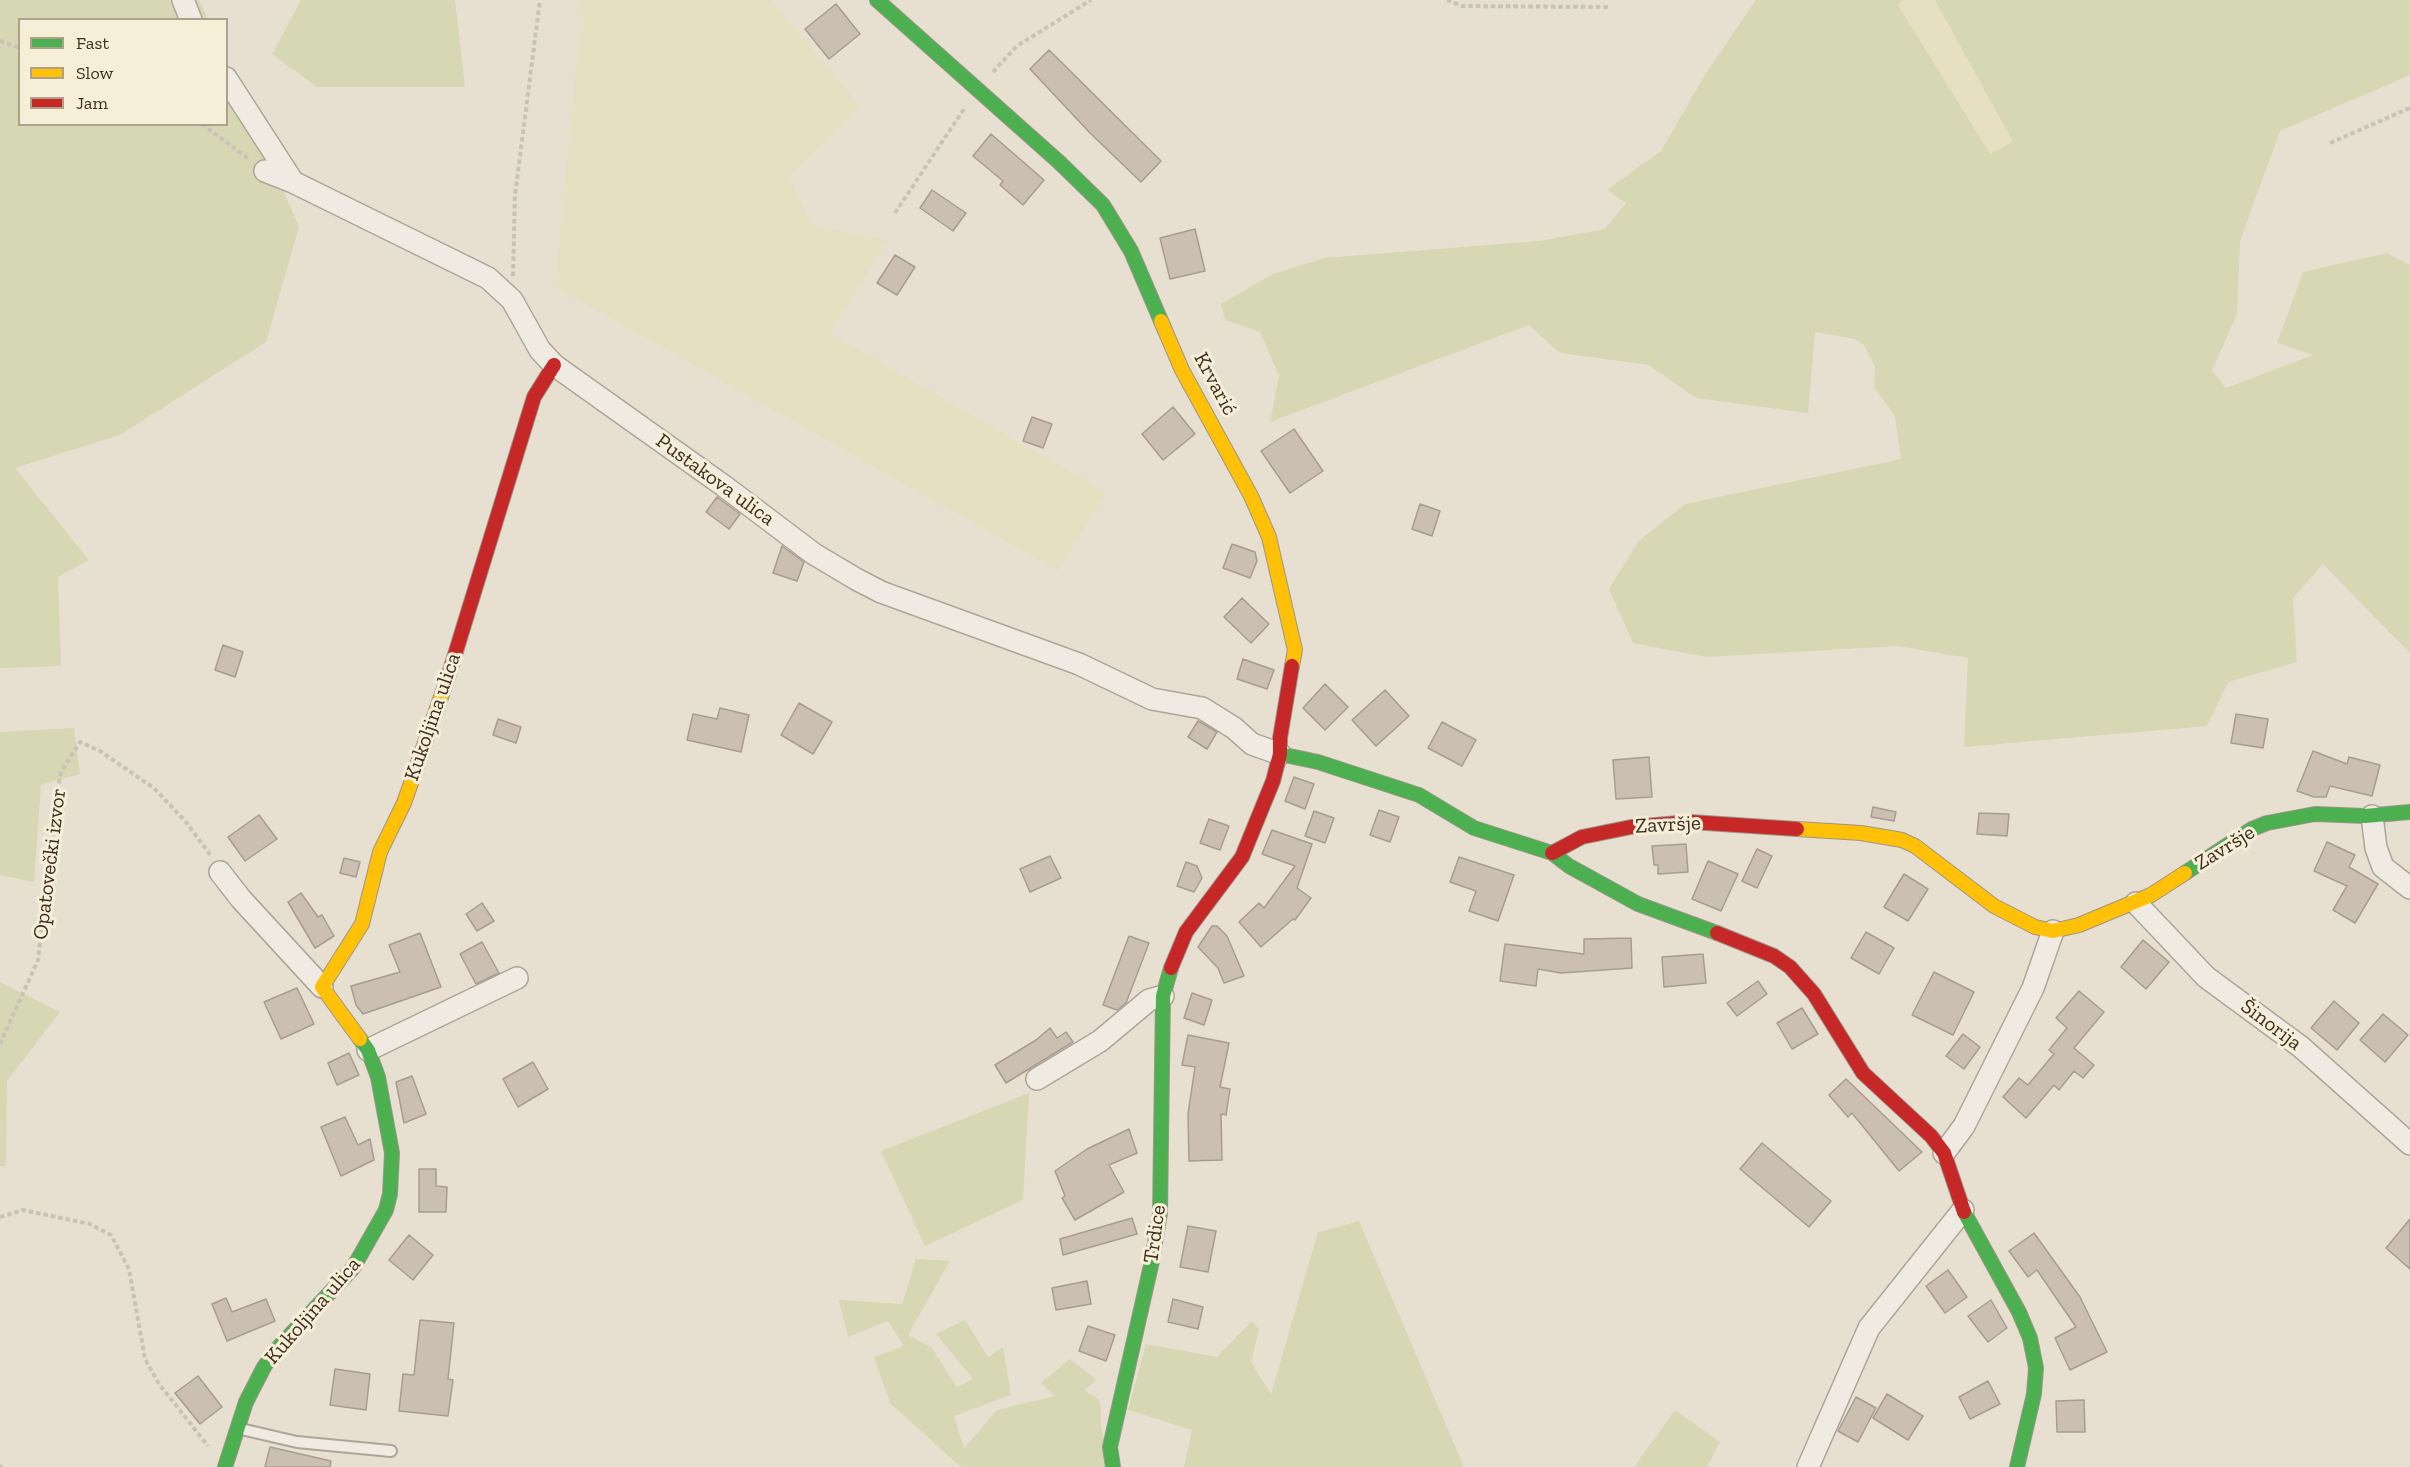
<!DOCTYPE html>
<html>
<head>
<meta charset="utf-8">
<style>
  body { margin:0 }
  #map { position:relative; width:2410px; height:1467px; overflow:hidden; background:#e7e0d1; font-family:"Zilla Slab",serif }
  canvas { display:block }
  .legend { position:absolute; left:18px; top:18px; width:210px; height:108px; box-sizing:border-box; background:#f7eed8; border:2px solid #ada18e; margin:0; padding:8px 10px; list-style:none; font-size:18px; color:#3d2e20 }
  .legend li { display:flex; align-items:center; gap:12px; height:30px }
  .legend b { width:30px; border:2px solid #ada18e }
</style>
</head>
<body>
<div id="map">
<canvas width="2410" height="1467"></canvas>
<ul class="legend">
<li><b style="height:8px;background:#4caf50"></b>Fast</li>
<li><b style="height:8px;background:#ffc107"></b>Slow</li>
<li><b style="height:8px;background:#c62828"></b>Jam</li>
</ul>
</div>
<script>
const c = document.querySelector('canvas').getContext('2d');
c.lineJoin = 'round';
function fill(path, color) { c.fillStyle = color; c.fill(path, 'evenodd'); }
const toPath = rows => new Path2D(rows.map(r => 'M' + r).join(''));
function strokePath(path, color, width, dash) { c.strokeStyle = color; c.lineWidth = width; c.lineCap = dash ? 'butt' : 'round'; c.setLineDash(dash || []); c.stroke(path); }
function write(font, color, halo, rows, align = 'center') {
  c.font = font + ' "Zilla Slab",serif'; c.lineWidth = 6; c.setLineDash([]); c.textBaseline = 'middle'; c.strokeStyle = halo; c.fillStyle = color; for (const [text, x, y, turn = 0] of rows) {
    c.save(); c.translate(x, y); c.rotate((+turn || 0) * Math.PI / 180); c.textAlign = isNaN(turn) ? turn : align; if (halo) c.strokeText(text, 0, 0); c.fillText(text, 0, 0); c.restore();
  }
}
fill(toPath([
  [579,0,771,0,861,107,788,177,814,226,888,240,830,333,1106,492,1058,571,555,287,580,27],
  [1903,0,1935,0,2013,142,1990,154,1898,5]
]), '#e6dfc2');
fill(toPath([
  [0,0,199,0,208,19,20,20,20,124,226,124,227,62,299,227,266,342,120,435,15,468,89,560,58,577,61,666,0,668],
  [301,0,455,0,465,87,317,87,272,54],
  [1756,0,1903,0,1898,5,1990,154,2013,142,1935,0,2410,0,2410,75,2280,131,2240,241,2237,314,2212,371,2226,388,2313,355,2277,343,2303,272,2386,253,2410,265,2410,653,2323,564,2293,598,2297,662,2228,682,2207,726,1964,747,1968,658,1897,646,1706,657,1633,643,1609,589,1638,542,1685,504,1901,459,1895,416,1874,387,1875,367,1864,345,1855,339,1815,332,1808,413,1696,398,1649,365,1560,353,1529,325,1270,422,1279,376,1260,332,1225,320,1221,304,1273,274,1324,258,1539,241,1605,229,1626,203,1607,190,1661,151,1706,73],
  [74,728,80,774,41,785,34,882,0,875,0,732],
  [0,982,60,1012,7,1081,6,1166,0,1166],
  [1029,1093,1023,1200,925,1246,881,1151],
  [1359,1221,1464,1467,1184,1467,1192,1430,1128,1410,1146,1344,1217,1357,1252,1321,1259,1330,1251,1362,1271,1394,1318,1232],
  [916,1259,950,1261,908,1335,931,1347,957,1387,973,1379,936,1334,965,1320,988,1357,1003,1347,1011,1395,954,1416,964,1448,997,1410,1054,1396,1041,1383,1070,1359,1097,1380,1084,1390,1100,1401,1101,1426,1110,1467,961,1467,890,1403,874,1357,904,1346,888,1321,848,1337,839,1300,902,1304],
  [1675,1410,1720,1442,1707,1467,1634,1467]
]), '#d6d7b3');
const building = toPath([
  [836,4,860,34,829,59,805,29,836,4],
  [1049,50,1161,161,1141,182,1090,133,1030,69,1049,50],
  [991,134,1044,180,1023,205,1000,185,1003,181,973,156,991,134],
  [932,190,966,213,953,231,920,208,932,190],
  [1195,229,1205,271,1170,279,1160,238,1195,229],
  [895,255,915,267,897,295,877,283,895,255],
  [1173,407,1195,434,1163,460,1142,434,1173,407],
  [1032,417,1052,424,1043,448,1023,441,1032,417],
  [1294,429,1323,471,1290,493,1261,451,1294,429],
  [717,497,740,514,729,529,706,512,717,497],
  [1420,504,1440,511,1432,536,1412,529,1420,504],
  [1232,544,1255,552,1257,561,1250,578,1223,568,1232,544],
  [782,546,804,562,797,581,773,573,782,546],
  [1242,598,1269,624,1251,643,1224,617,1242,598],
  [223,645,243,652,235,677,215,670,223,645],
  [1243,659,1274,670,1267,689,1237,679,1243,659],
  [1325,684,1348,707,1325,730,1303,708,1325,684],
  [1385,690,1409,716,1376,746,1352,720,1385,690],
  [799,703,832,722,813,754,781,735,799,703],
  [720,708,749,715,741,752,687,740,693,714,717,719,720,708],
  [2236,714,2268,719,2263,748,2231,743,2236,714],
  [498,719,521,727,516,743,493,735,498,719],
  [1198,721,1217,732,1207,749,1188,737,1198,721],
  [1442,722,1476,740,1462,766,1428,748,1442,722],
  [2313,751,2347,764,2349,757,2380,765,2372,796,2330,786,2326,797,2314,797,2297,791,2313,751],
  [1649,757,1652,797,1616,799,1613,760,1649,757],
  [1294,777,1314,784,1305,809,1285,801,1294,777],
  [1873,807,1896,812,1894,821,1871,817,1873,807],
  [1379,810,1399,817,1390,842,1370,835,1379,810],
  [1314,811,1334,818,1325,843,1305,836,1314,811],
  [1979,813,2009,814,2007,836,1977,834,1979,813],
  [259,815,277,839,245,861,228,837,259,815],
  [1209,819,1229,826,1220,850,1200,843,1209,819],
  [1272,830,1312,844,1297,888,1311,898,1295,920,1293,919,1261,947,1239,922,1259,903,1264,908,1295,866,1262,854,1272,830],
  [2327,842,2355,855,2349,867,2378,884,2355,923,2333,910,2347,886,2314,871,2327,842],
  [1686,844,1688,872,1658,874,1658,865,1654,865,1652,846,1686,844],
  [1757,849,1772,856,1757,888,1742,881,1757,849],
  [1050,856,1061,878,1030,892,1020,869,1050,856],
  [1459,857,1514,875,1498,921,1469,911,1476,891,1450,882,1459,857],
  [344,858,360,862,356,877,340,873,344,858],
  [1708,861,1738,874,1721,911,1692,899,1708,861],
  [1186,862,1197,866,1202,878,1194,892,1177,886,1186,862],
  [1904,874,1928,889,1908,921,1884,907,1904,874],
  [301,893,318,917,322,915,334,936,315,948,288,902,301,893],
  [482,903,494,921,477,931,466,914,482,903],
  [1212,926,1217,926,1227,936,1244,976,1224,983,1218,968,1198,947,1212,926],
  [1866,932,1894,948,1879,974,1851,958,1866,932],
  [420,933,441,987,363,1014,356,1005,351,986,400,972,389,945,420,933],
  [1129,936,1149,943,1126,1003,1117,1010,1103,1005,1129,936],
  [1631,938,1632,968,1561,973,1538,969,1536,986,1500,981,1505,944,1584,954,1584,939,1631,938],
  [2143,940,2169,962,2146,989,2121,967,2143,940],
  [482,942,499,973,476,984,460,954,482,942],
  [1703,954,1706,983,1664,987,1662,957,1703,954],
  [1934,972,1974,992,1953,1035,1912,1015,1934,972],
  [1758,981,1767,994,1737,1016,1727,1003,1758,981],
  [297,988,314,1024,281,1039,264,1002,297,988],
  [2079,991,2104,1012,2074,1048,2094,1065,2083,1078,2074,1071,2059,1090,2054,1085,2026,1118,2003,1097,2019,1078,2028,1085,2054,1054,2049,1050,2067,1028,2056,1018,2079,991],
  [1192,993,1212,1000,1204,1025,1184,1018,1192,993],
  [2334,1001,2359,1023,2337,1050,2311,1028,2334,1001],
  [1802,1008,1818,1034,1792,1049,1777,1023,1802,1008],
  [2383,1014,2408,1035,2385,1062,2360,1040,2383,1014],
  [1050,1028,1057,1038,1066,1032,1073,1042,1006,1083,995,1065,1036,1040,1050,1028],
  [1963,1034,1980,1047,1964,1069,1946,1056,1963,1034],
  [1188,1035,1229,1043,1220,1087,1230,1089,1226,1115,1221,1114,1222,1160,1189,1161,1188,1114,1195,1067,1182,1065,1188,1035],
  [349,1053,359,1075,337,1085,328,1063,349,1053],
  [533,1062,548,1089,518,1107,503,1079,533,1062],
  [412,1076,426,1114,404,1123,396,1082,412,1076],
  [1846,1079,1922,1152,1899,1171,1852,1113,1848,1117,1829,1095,1846,1079],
  [345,1117,358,1145,370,1139,374,1160,341,1176,321,1127,345,1117],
  [1129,1129,1137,1153,1109,1165,1124,1192,1075,1220,1062,1198,1065,1196,1055,1171,1087,1149,1129,1129],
  [1762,1143,1831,1201,1809,1227,1740,1169,1762,1143],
  [419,1169,436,1169,436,1186,447,1187,446,1212,419,1212,419,1169],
  [1132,1218,1137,1234,1063,1255,1060,1239,1132,1218],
  [2410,1219,2410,1269,2386,1248,2410,1219],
  [1188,1226,1216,1231,1208,1272,1180,1267,1188,1226],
  [2034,1233,2080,1297,2107,1352,2070,1370,2055,1338,2076,1327,2037,1270,2028,1277,2009,1251,2034,1233],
  [409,1235,433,1255,413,1280,389,1260,409,1235],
  [1948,1270,1967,1297,1945,1313,1926,1286,1948,1270],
  [1087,1281,1091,1304,1056,1310,1052,1288,1087,1281],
  [226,1298,232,1312,266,1299,275,1321,227,1341,212,1304,226,1298],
  [1173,1299,1203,1307,1198,1329,1168,1322,1173,1299],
  [1991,1300,2007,1328,1988,1342,1968,1316,1991,1300],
  [420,1320,454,1323,448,1379,453,1380,448,1416,399,1411,403,1374,414,1375,420,1320],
  [1088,1326,1115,1335,1106,1361,1079,1351,1088,1326],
  [335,1369,370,1374,366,1410,330,1405,335,1369],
  [198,1376,222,1407,200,1424,175,1393,198,1376],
  [1988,1381,2000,1404,1970,1419,1959,1397,1988,1381],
  [1887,1394,1923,1416,1908,1440,1873,1418,1887,1394],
  [1856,1397,1876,1408,1858,1442,1838,1431,1856,1397],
  [2084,1400,2085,1432,2057,1432,2056,1401,2084,1400],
  [270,1447,331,1461,330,1467,265,1467,270,1447]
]);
fill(building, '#cbbfb2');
strokePath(building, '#a89c90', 1.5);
const lane = toPath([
  [241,1429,297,1442,391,1451]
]);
const street = toPath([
  [183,0,191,20],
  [226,78,293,182],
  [265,171,293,182,488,278,512,300,540,350,554,365,724,486,814,554,856,579,881,592,1079,664,1152,699,1202,708,1234,728,1252,744,1280,754],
  [2372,816,2376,848,2383,867,2410,888],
  [220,872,241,899,322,987],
  [2136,903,2206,977,2301,1047,2410,1144],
  [368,1050,517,978],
  [1037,1079,1100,1041,1149,1000,1163,996],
  [1944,1153,1964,1126,2033,988,2053,931],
  [1808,1467,1869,1328,1963,1210]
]);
const fast = toPath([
  [877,0,1059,162,1103,205,1131,251,1161,321],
  [1280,754,1318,762,1419,795,1474,828,1552,853,1569,866,1638,904,1717,933],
  [2185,873,2252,829,2267,823,2315,814,2365,816,2410,812],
  [1964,1212,2019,1312,2030,1338,2036,1368,2034,1394,2017,1467],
  [225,1467,246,1402,264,1367,276,1350,353,1268,386,1210,390,1194,392,1153,378,1077,368,1050,360,1039],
  [1113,1467,1110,1447,1152,1261,1160,1213,1163,996,1171,968]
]);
const slow = toPath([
  [1161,321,1182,370,1251,496,1269,537,1295,650,1292,666],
  [1797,829,1861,833,1902,840,1915,846,1994,906,2035,927,2053,931,2079,925,2151,895,2185,873],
  [360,1039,322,987,362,924,380,852,404,803,449,674]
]);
const jam = toPath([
  [449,674,534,397,554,365],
  [1552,853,1582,837,1631,827,1691,822,1797,829],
  [1717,933,1774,956,1790,967,1814,994,1863,1073,1931,1136,1944,1153,1964,1212],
  [1171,968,1186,932,1242,857,1273,781,1280,754,1280,738,1292,666]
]);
strokePath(lane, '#ada599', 14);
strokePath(street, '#ada599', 24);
strokePath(fast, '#9c958a', 16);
strokePath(slow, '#9c958a', 16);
strokePath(jam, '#9c958a', 16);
strokePath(toPath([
  [1447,0,1462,6,1609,7],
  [0,41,20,48],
  [993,72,1017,46,1091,0],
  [202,124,250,160],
  [2330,143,2410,108],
  [895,213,964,109],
  [513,276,515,195,540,0],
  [0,1044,38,960,57,794,61,772,80,742,100,751,154,788,186,822,211,856],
  [0,1217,23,1210,90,1224,111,1235,129,1269,145,1359,159,1384,208,1446],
  [0,1465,1,1467]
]), '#c8c2b9', 4, [4.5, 3]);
strokePath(lane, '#efebe3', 10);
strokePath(street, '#efebe3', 21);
strokePath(fast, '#4caf50', 14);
strokePath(slow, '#ffc107', 14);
strokePath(jam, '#c62828', 14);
write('21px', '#3d2e20', '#f7eed8', [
  ["Krvarić",1215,384,62],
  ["Pustakova ulica",715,480,36],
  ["Kukoljina ulica",433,717,-71],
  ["Završje",1668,825,-3],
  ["Završje",2225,848,-32],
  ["Opatovečki izvor",50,864,-83],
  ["Šinorija",2271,1025,37],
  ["Trdice",1155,1234,-82],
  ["Kukoljina ulica",313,1311,-49]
]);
</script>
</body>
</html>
